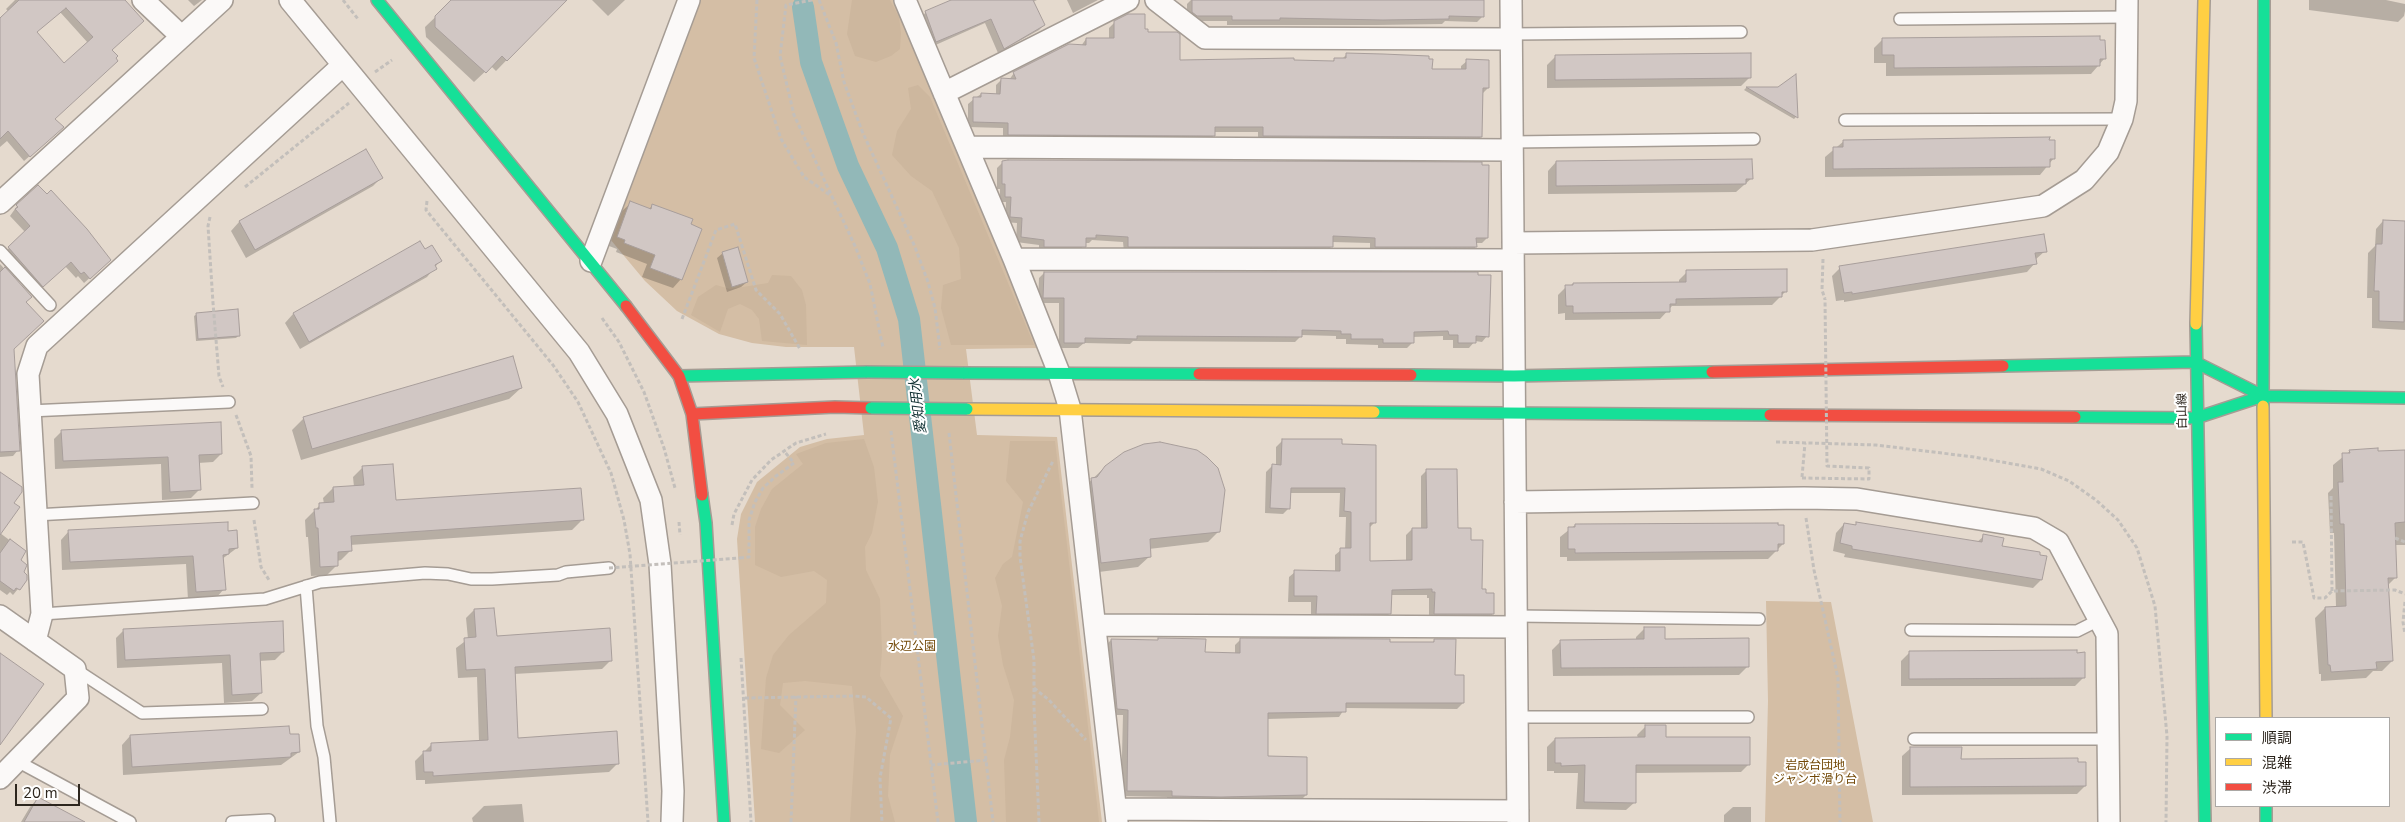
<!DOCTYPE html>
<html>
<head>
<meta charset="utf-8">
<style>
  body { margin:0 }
  #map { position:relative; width:2405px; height:822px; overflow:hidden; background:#e5dace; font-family:"Nunito Sans","Noto Sans JP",sans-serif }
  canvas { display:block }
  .legend { position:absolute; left:2215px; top:717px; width:175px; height:90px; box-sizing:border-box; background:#fff; border:1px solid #aba8a5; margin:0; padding:6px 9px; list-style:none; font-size:15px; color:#2d261e }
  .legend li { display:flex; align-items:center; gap:10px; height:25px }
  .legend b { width:25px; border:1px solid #aba8a5 }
  .scale { position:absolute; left:15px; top:784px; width:65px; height:22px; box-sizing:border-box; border:2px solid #2d261e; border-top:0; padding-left:6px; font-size:15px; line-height:18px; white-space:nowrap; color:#2d261e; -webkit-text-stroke:4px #fff; paint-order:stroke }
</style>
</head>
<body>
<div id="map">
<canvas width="2405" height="822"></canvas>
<ul class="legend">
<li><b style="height:6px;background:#16e098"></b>順調</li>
<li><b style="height:6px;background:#ffcf43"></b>混雑</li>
<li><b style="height:6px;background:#f24e42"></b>渋滞</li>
</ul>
<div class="scale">20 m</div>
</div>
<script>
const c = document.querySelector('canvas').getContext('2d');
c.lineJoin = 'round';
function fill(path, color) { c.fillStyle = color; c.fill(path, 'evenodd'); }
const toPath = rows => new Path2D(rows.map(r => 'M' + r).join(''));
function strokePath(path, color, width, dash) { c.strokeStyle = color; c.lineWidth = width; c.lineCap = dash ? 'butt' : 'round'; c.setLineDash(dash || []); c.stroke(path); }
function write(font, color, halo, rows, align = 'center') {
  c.font = font + ' "Nunito Sans","Noto Sans JP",sans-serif'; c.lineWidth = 4; c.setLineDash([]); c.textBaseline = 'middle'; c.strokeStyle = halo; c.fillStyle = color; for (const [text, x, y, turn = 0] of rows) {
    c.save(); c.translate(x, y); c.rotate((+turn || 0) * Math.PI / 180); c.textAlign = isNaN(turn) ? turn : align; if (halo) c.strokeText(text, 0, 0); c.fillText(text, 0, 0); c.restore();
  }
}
fill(toPath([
  [699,0,894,0,1039,348,966,349,977,435,1057,437,1102,822,755,822,737,539,741,514,757,482,800,447,827,439,864,435,854,347,786,347,752,343,719,334,677,311,645,281,610,239],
  [1766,601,1831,602,1873,822,1765,822,1768,701]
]), '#d4bea5');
fill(toPath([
  [852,0,890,0,899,17,901,33,900,49,891,56,876,62,855,56,847,34],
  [918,85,930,97,1034,345,951,345,941,308,943,285,961,279,959,248,932,191,911,176,892,155,897,131,911,109,908,88],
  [772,275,791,276,802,290,806,305,807,345,762,341,759,319,752,310,740,304,728,309,720,332,691,315,698,297,716,285,730,289,768,283],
  [864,439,874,467,878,502,872,533,865,547,866,570,880,599,882,651,880,676,903,716,890,755,888,796,895,822,850,822,856,731,852,686,805,681,783,683,780,705,805,730,779,753,761,749,766,678,773,655,789,635,826,603,827,580,814,571,781,577,755,565,755,527,761,509,772,489,803,464,796,454,826,443],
  [1010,441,1055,441,1099,822,1006,822,1004,760,1010,737,1014,700,1003,665,998,636,1002,606,995,578,1003,564,1012,557,1023,502,1006,481]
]), '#cdb79e');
fill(toPath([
  [15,0,123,0,111,50,54,119,57,132,24,161,7,141,0,147,0,19,9,12,6,9],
  [60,12,88,43,64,64,36,32],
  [188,0,202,0,194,6],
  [460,0,565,0,496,71,491,66,474,82,426,37,425,27,449,4],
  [592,0,625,0,608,16],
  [954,0,1037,0,1033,2,1044,25,1039,30,998,53,985,23,931,47,921,18,926,12],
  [1067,0,1098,0,1073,13],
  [1191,0,1483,0,1482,17,1477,22,1445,21,1442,24,1377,25,1227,25,1227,21,1192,21,1187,18,1187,4],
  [2309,0,2386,0,2405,4,2405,11,2404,16,2398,22,2309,10],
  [1115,22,1143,30,1179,61,1332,62,1335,59,1342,59,1347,54,1431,70,1461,70,1461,66,1467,61,1488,88,1483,93,1481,137,1476,142,1258,141,1258,132,1214,132,1214,135,1209,141,1003,140,1003,128,968,127,968,104,974,99,981,94,996,95,996,85,1002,79,1009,80,1014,73,1081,46,1086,39,1109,39,1109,28],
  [1882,40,2104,59,2091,74,1886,76,1886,63,1874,63,1874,48],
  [1556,56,1750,77,1741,86,1547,88,1547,65],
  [1795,77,1796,117,1794,119,1744,90,1746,88,1778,88],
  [1844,141,2054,158,2040,175,1825,177,1825,157],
  [366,150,381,178,373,186,246,258,231,231,239,222],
  [1003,162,1487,238,1482,243,1475,243,1476,247,1470,252,1370,252,1370,243,1332,242,1331,247,1326,252,1124,252,1123,242,1092,240,1089,243,1085,243,1079,252,1039,252,1039,245,1016,242,1017,223,1005,222,1006,202,1000,202,1000,189,997,189,997,168],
  [1556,162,1752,178,1736,192,1548,194,1548,171],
  [631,203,649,209,653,205,681,279,673,288,642,277,647,264,616,252,617,249,609,246,622,211],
  [17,206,104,265,84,283,78,276,76,278,65,266,37,291,3,254,25,232,10,216],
  [2383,221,2405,229,2405,330,2372,328,2372,298,2367,298,2368,253,2375,246,2376,229],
  [420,242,425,251,440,261,427,277,300,349,285,323,293,314],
  [2045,251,2035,260,2035,263,2027,272,1844,302,1844,300,1836,301,1832,276,1840,268],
  [723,253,747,282,741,287,727,292,717,258],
  [0,264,30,297,24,302,10,352,18,450,13,456,0,457],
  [1687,272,1786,291,1772,305,1672,306,1660,319,1565,320,1565,313,1558,314,1558,295,1566,287,1573,284,1679,283,1679,280],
  [1044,273,1487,336,1482,342,1475,341,1469,348,1453,348,1453,340,1443,340,1443,336,1412,337,1412,343,1407,348,1378,348,1378,345,1346,344,1346,339,1336,339,1336,336,1302,335,1295,342,1133,341,1130,344,1084,343,1078,348,1059,348,1059,303,1038,303,1039,278],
  [197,314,239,335,236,338,196,341,194,316],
  [521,388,509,399,301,460,292,430,304,418],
  [62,431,221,454,213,462,198,463,199,490,191,498,162,500,161,464,55,469,54,439],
  [1282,441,1341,445,1375,522,1369,528,1368,562,1406,561,1406,535,1412,529,1421,529,1421,476,1427,470,1456,529,1470,541,1481,590,1493,614,1487,620,1429,619,1429,598,1427,598,1427,595,1391,595,1390,613,1384,619,1311,619,1311,602,1288,602,1289,577,1295,572,1335,572,1335,555,1341,550,1345,550,1346,517,1339,517,1340,493,1290,493,1289,508,1283,514,1265,513,1266,472,1272,466,1276,466,1276,447],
  [2350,451,2405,451,2405,545,2394,545,2396,577,2387,586,2392,661,2382,671,2373,671,2366,678,2321,681,2321,674,2319,674,2315,618,2325,608,2336,607,2334,533,2330,533,2328,493,2333,488,2333,465],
  [363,467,395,502,582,520,572,530,350,545,351,550,341,560,337,561,337,565,327,575,311,576,308,537,306,537,305,520,320,505,324,504,323,498,333,488,354,487,353,477],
  [1105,467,1219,531,1208,542,1149,549,1150,556,1138,567,1091,573,1081,490],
  [1857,523,1976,543,1984,536,2001,547,2041,580,2033,588,1844,557,1845,554,1833,551,1836,533,1844,524,1854,526],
  [1575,525,1783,544,1768,559,1567,561,1567,557,1560,557,1560,537],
  [69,531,227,532,237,548,222,559,224,589,216,598,188,600,186,564,62,570,61,540],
  [0,533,24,551,19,561,26,579,13,595,10,592,7,595,0,590],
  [474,610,495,637,611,660,602,669,514,674,517,739,618,763,609,772,425,784,425,780,416,780,415,761,431,745,479,741,477,677,458,678,456,648,468,639,466,618],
  [1645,628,1664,640,1748,666,1739,675,1553,676,1552,650,1561,641,1636,641,1636,637],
  [124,630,283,652,275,660,259,661,261,693,252,701,224,703,222,663,117,668,116,638],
  [1241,639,1431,644,1435,640,1454,676,1463,703,1457,709,1345,708,1339,717,1267,719,1267,758,1306,795,1300,801,1167,801,1167,797,1121,796,1123,715,1111,715,1105,646,1111,640,1205,640,1204,653,1235,654,1235,645],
  [1910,652,2084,677,2075,686,1901,686,1901,661],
  [1646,726,1665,738,1749,764,1741,772,1635,773,1635,802,1626,810,1576,809,1578,773,1554,773,1554,771,1547,771,1547,747,1555,739,1638,738,1637,735],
  [130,736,289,736,299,752,281,765,123,775,122,745],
  [1911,748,1960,760,2085,786,2077,794,1902,795,1902,756],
  [38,798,82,822,21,822,30,807],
  [522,804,524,822,473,822,472,818,484,806],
  [1733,807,1751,807,1751,822,1724,822,1724,815]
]), '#0003');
strokePath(toPath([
  [803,7,811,62,848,166,887,248,909,319,966,822]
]), '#92b8b8', 22);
const building = toPath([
  [19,0,125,0,144,21,112,50,118,56,116,58,118,61,55,119,64,127,30,157,8,131,0,139,0,18,19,0],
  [66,8,93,37,64,63,37,32,66,8],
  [451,0,567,0,507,61,502,56,486,73,435,27,435,16,451,0],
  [951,0,1033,0,1045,25,1004,49,991,19,936,42,925,11,951,0],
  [1192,0,1484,0,1484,17,1449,16,1449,19,1383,20,1280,18,1280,20,1232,20,1232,16,1197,16,1192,12,1192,0],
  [1128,14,1145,14,1145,29,1148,29,1148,32,1177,32,1180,34,1180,60,1294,58,1294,60,1334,61,1334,58,1346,58,1346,53,1383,54,1429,56,1429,59,1433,59,1432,69,1466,69,1466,59,1489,60,1489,88,1483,88,1482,137,1263,136,1263,127,1215,127,1215,136,1008,135,1008,123,973,122,973,97,981,97,981,93,1000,94,1001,78,1016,79,1013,72,1069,44,1086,45,1086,38,1114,38,1114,21,1128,14],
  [2100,36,2100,40,2105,40,2106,59,2100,59,2100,66,1894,68,1894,55,1882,55,1882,38,2100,36],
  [1751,53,1751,78,1555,80,1555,55,1751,53],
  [1796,74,1798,118,1746,87,1778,87,1796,74],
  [2050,137,2049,140,2055,140,2055,159,2050,159,2050,167,1833,169,1833,147,1843,147,1843,140,2050,137],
  [366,149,383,178,255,250,239,221,366,149],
  [1752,159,1753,179,1746,179,1746,184,1556,186,1556,161,1752,159],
  [1008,160,1482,162,1482,165,1489,165,1488,238,1476,238,1477,247,1375,247,1375,238,1333,236,1333,247,1128,247,1128,237,1096,235,1096,238,1086,238,1086,247,1044,247,1044,240,1021,237,1022,218,1010,217,1011,197,1005,197,1005,184,1002,184,1002,161,1008,160],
  [38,185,47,194,51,190,87,229,111,260,90,279,84,272,81,274,71,262,43,287,8,247,30,226,15,209,18,207,16,205,38,185],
  [630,201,651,209,652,204,693,219,691,224,702,229,682,280,650,268,655,255,624,243,625,240,617,237,630,201],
  [2383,220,2405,221,2404,322,2379,321,2379,291,2374,291,2376,244,2382,244,2383,220],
  [2044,234,2047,252,2035,253,2037,264,1852,294,1852,292,1844,293,1839,266,2044,234],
  [420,241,425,249,432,245,442,261,435,265,437,269,309,342,293,313,420,241],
  [738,247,748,282,732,287,722,252,738,247],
  [5,267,32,297,26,302,44,321,14,349,20,451,0,452,0,272,5,267],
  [1787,269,1787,292,1782,292,1782,297,1676,299,1676,304,1670,304,1670,312,1573,313,1573,306,1566,306,1565,285,1573,285,1573,283,1686,282,1686,270,1787,269],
  [1044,272,1478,272,1478,275,1491,275,1489,337,1476,336,1476,343,1458,343,1458,335,1449,335,1448,331,1414,332,1414,343,1383,343,1383,339,1351,339,1351,334,1341,334,1341,331,1302,330,1302,337,1137,336,1137,339,1085,338,1085,343,1064,343,1064,298,1043,298,1044,272],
  [238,309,240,336,198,339,196,313,238,309],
  [513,356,522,388,312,449,303,417,513,356],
  [221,422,222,454,199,455,201,490,170,492,168,457,63,461,61,430,221,422],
  [1282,439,1342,439,1342,444,1376,445,1376,523,1370,523,1370,561,1412,560,1412,528,1427,528,1426,469,1457,469,1458,528,1471,528,1471,540,1483,540,1482,589,1486,589,1486,593,1494,593,1494,614,1434,614,1435,592,1432,592,1432,589,1392,590,1391,614,1316,614,1317,596,1294,596,1294,570,1340,571,1340,548,1351,548,1351,512,1344,511,1345,488,1291,488,1290,509,1270,508,1272,464,1281,465,1282,439],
  [1160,442,1197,450,1207,457,1218,468,1225,490,1220,532,1150,539,1151,557,1101,563,1091,478,1097,477,1105,466,1124,452,1144,444,1160,442],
  [2378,448,2378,451,2405,450,2405,522,2395,523,2397,578,2388,578,2393,661,2376,662,2377,669,2331,672,2330,665,2328,665,2325,607,2346,606,2344,524,2340,524,2338,482,2343,482,2342,453,2350,453,2349,450,2378,448],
  [393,464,396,500,581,488,584,520,351,536,352,551,338,552,338,566,320,567,318,528,316,528,314,509,319,509,319,503,334,502,333,487,364,485,362,466,393,464],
  [0,472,22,487,22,492,14,503,20,507,0,535,0,472],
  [228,522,228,531,237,530,238,548,229,549,229,554,223,555,226,590,196,592,193,556,70,562,68,530,228,522],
  [1856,522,1982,542,1983,534,2004,538,2002,546,2040,552,2040,555,2047,556,2042,580,1852,549,1852,546,1840,543,1844,523,1856,525,1856,522],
  [1778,523,1778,525,1784,525,1784,544,1778,544,1778,551,1575,553,1575,549,1568,549,1568,527,1575,527,1575,524,1778,523],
  [10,539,26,551,21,560,27,565,24,572,27,575,27,580,20,590,16,588,14,591,0,581,0,553,10,539],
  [494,608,497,636,610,628,612,661,515,667,518,738,617,731,619,764,433,776,433,772,424,772,423,751,431,751,431,743,488,740,485,669,466,670,464,638,476,637,474,609,494,608],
  [283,621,284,652,260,653,262,693,232,695,230,655,125,660,123,629,283,621],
  [1644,627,1665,627,1665,639,1749,638,1749,667,1561,668,1560,640,1644,639,1644,627],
  [1158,638,1206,639,1205,652,1240,653,1240,638,1390,639,1390,642,1434,642,1434,639,1456,639,1455,675,1464,675,1464,703,1346,703,1346,712,1268,713,1268,756,1307,757,1307,795,1221,797,1172,796,1172,791,1127,791,1128,710,1117,709,1111,639,1158,640,1158,638],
  [2077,650,2077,653,2085,652,2085,678,1909,679,1909,651,2077,650],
  [0,653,44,684,0,745,0,653],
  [1645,725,1666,725,1666,737,1750,737,1750,765,1636,765,1636,803,1584,802,1585,765,1561,766,1561,763,1555,763,1555,738,1645,737,1645,725],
  [289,726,290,734,299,734,300,752,291,753,291,757,132,767,130,735,289,726],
  [1910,747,1962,747,1961,759,2078,758,2078,762,2086,762,2086,786,1910,787,1910,747],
  [38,797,85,822,24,822,38,797]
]);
fill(building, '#d1c7c4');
strokePath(building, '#a89e9b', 1);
const lane = toPath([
  [1900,19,2127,17],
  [1511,34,1741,32],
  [1845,120,2122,119],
  [1512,142,1754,139],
  [0,251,50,305],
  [29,411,229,402],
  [35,515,253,503],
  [306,586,317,726,324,757,330,822],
  [42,614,265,599,320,582,425,573,448,574,471,579,492,579,558,575,566,572,609,568],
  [1516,616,1759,619],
  [1911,630,2077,631,2099,620],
  [75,669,142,713,262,709],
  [1517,717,1748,717],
  [1914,739,2108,739],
  [17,761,130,822],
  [232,822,269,820]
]);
const street = toPath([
  [143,0,181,36],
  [290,0,579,352,617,414,651,500,660,564,673,791,672,822],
  [905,0,1014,259,1059,373,1070,409,1117,822],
  [1156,0,1205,38,1511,39],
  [1511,0,1518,822],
  [944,93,1128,0],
  [967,147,1512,150],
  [0,203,222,0],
  [1513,243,1812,240,2043,206,2084,180,2108,152,2122,119,2126,101,2127,0],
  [1014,259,1513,260],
  [591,261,689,0],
  [1515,502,1804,498,1857,499,2034,528,2058,542,2107,634,2109,822],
  [0,616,75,669,78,698,0,778],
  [1096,625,1516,627],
  [35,641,42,614,28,374,37,346,343,65],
  [1116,809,1518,811]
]);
const fast = toPath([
  [377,0,626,306],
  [2196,324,2205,822],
  [2003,366,2195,362,2263,396],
  [963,373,1199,374],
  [1411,375,1514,376,1712,372],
  [679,376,867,372],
  [2263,406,2264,0],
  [1374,412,1770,415],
  [2075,417,2196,418,2263,396,2405,398],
  [702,495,706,523,724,822],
  [2266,806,2266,822]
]);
const slow = toPath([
  [2196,324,2204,0],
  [2263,406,2266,718],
  [967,409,1374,412]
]);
const jam = toPath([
  [626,306,679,376,692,414,702,495],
  [1712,372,2003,366],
  [1199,374,1411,375],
  [692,414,835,407,871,408],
  [1770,415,2075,417]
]);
strokePath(lane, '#a59c94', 14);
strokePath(street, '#a59c94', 24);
strokePath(fast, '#a59c94', 14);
strokePath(slow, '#a59c94', 14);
strokePath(jam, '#a59c94', 14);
strokePath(toPath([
  [343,0,358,19],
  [757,0,754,58,781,139,804,177,830,195],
  [812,0,786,5,780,56,794,115,855,246,870,284,883,348],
  [819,0,836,43,844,82,862,131,915,247,928,282,935,308,940,349],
  [375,72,392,60],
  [245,187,349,103],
  [427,201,426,210,553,365,578,402,611,473,624,520,630,554,648,822],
  [210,217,208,226,213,303,219,376,223,387],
  [1823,259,1822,290,1825,299],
  [602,318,619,342,644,392,664,448,675,488],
  [682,319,716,230,735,224,756,290,780,314,800,349],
  [236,415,251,456,252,488],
  [891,431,938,822],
  [949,433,993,822],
  [1776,442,1876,445,1974,457,2041,469,2069,481,2096,500,2118,520,2137,548,2155,606,2167,736,2166,822],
  [1802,477,1805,443],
  [2331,496,2332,591],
  [1806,518,1814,570,1838,678,1840,822],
  [254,520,261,567,269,580],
  [679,522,680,535],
  [732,525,734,514,752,480,771,460,796,443,826,434],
  [2395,538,2405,542],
  [2292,542,2303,542,2314,598,2325,598,2332,591,2395,590,2405,594],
  [740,558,749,557,749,520,755,502,763,488,776,476,794,463,784,451],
  [2405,602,2403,622,2405,634],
  [741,658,751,822],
  [1034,688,1049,700,1086,740],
  [745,698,854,696,866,697,891,718,880,778,882,822],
  [931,765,987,760],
  [791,822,796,696],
  [1039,822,1034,707,1034,660,1020,557,1020,541,1028,512,1053,461]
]), '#c3bfbb', 3, [4, 2.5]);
strokePath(lane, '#fbf9f8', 11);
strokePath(street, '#fbf9f8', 21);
strokePath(fast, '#16e098', 11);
strokePath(slow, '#ffcf43', 11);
strokePath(jam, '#f24e42', 11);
const fastBridge = toPath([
  [867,372,963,373],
  [871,408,967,409]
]);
strokePath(fastBridge, '#a59c94', 14, []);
strokePath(toPath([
  [1802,478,1869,479,1869,468,1827,466,1825,299],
  [609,568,740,558]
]), '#c3bfbb', 3, [4, 2.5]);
strokePath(fastBridge, '#16e098', 11);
write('12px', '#2d261e', '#fff', [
  ["白山線",2183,411,-91]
]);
write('12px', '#724806', '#fff', [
  ["水辺公園",912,647],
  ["岩成台団地",1815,766],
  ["ジャンボ滑り台",1815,780]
]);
write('italic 14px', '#133234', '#fff', [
  ["愛知用水",919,406,-97]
]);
</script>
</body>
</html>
